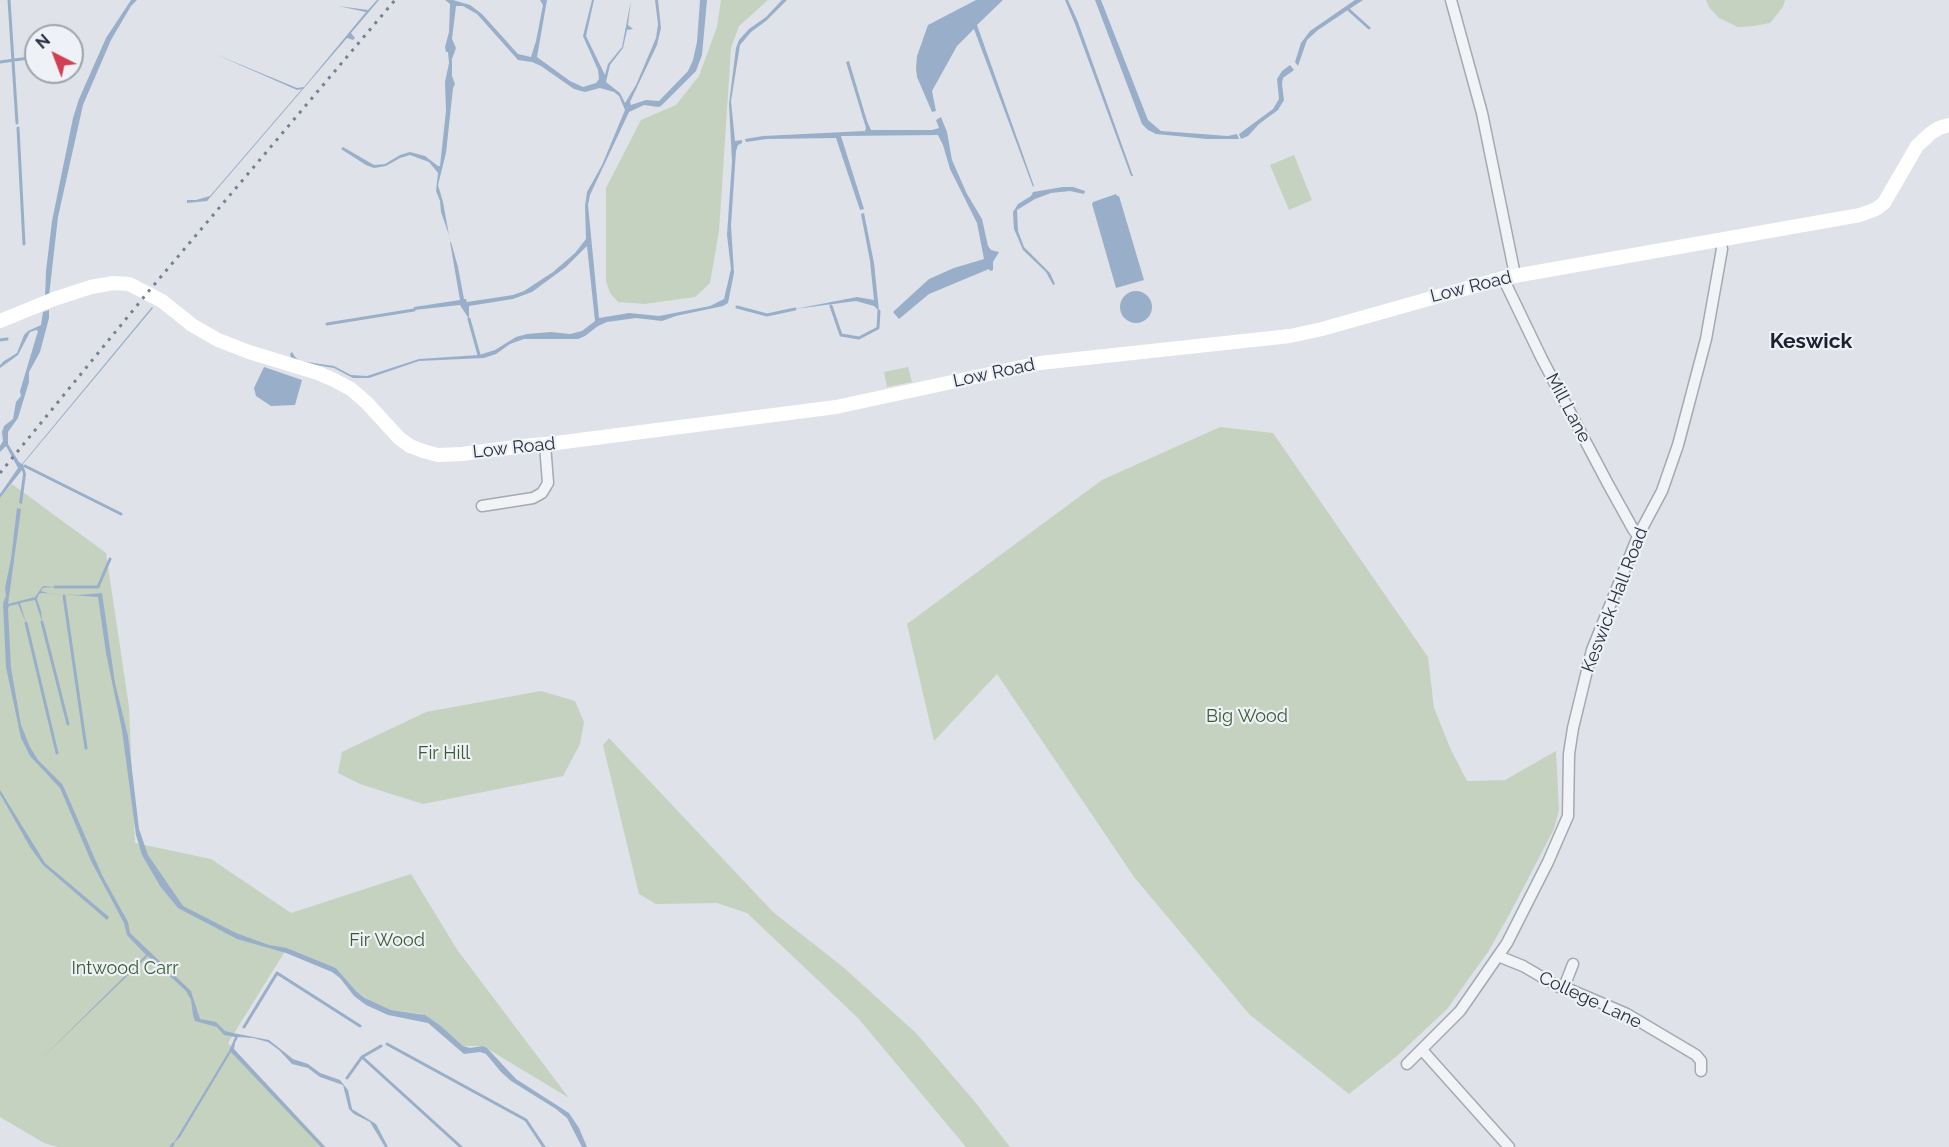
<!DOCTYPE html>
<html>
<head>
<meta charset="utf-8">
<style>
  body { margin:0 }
  #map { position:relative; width:1949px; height:1147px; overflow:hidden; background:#dfe2e8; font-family:Raleway,sans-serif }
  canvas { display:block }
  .north { position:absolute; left:24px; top:24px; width:60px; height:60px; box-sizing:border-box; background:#eef1f6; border:2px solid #9ea3ad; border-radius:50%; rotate:318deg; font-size:16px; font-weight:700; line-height:24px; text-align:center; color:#272f40 }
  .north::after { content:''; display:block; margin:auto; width:21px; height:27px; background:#d04052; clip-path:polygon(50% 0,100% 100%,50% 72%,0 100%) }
</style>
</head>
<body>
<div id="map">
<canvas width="1949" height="1147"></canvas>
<div class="north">N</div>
</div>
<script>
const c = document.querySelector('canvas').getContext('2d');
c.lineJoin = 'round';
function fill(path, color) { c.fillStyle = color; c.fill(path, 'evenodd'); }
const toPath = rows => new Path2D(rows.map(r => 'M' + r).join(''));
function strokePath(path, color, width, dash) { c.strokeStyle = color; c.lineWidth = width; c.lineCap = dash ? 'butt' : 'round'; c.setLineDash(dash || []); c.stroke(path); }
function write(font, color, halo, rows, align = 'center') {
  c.font = font + ' Raleway,sans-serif'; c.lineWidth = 4.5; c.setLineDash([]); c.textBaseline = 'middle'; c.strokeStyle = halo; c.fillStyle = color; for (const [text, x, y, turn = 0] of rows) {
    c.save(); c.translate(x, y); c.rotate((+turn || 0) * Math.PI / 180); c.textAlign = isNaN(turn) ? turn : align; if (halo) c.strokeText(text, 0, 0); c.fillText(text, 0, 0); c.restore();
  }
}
fill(toPath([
  [721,0,768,0,739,26,731,48,719,231,710,283,695,297,644,304,618,302,610,293,606,281,606,188,641,120,676,105,699,76,717,27],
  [1706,0,1785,0,1783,7,1770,23,1754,26,1738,27,1719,18,1709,7],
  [1294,155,1312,200,1289,210,1270,165],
  [908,367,912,382,887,387,884,372],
  [1220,427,1273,433,1428,657,1434,708,1451,750,1467,781,1505,780,1556,751,1559,810,1554,829,1509,915,1488,952,1447,1009,1397,1056,1349,1094,1249,1014,1134,877,997,674,934,741,907,624,1102,480],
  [12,484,106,553,129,707,135,843,211,859,291,913,411,874,458,951,569,1098,483,1046,463,1046,441,1026,422,1014,391,1010,371,1001,356,991,336,968,287,948,228,1043,326,1147,58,1147,44,1143,0,1117,0,498],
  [541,691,575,701,584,722,580,744,563,776,423,804,360,784,338,773,342,752,426,712],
  [609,738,773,912,843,967,916,1033,975,1102,1010,1147,966,1147,858,1018,747,913,717,903,656,904,639,894,603,745]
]), '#c4d2bf');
fill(toPath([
  [131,0,137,0,131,6,111,40,83,105,58,217,49,296,45,298,46,271,52,221,73,118,79,99,106,38],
  [377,0,379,0,351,33,355,38,353,40,347,38,207,201,187,203,187,200,196,200,210,196,302,89,297,90,215,54,297,88,304,87,366,12,338,6,368,10],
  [445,0,453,0,470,5,482,14,518,54,531,57,536,41,543,5,540,0,547,0,537,57,570,81,583,87,596,83,599,79,598,70,583,36,592,0,594,0,586,36,605,75,608,64,622,47,631,0,628,25,633,29,627,30,623,48,610,65,606,82,620,93,625,103,636,85,656,38,658,24,655,0,658,0,661,28,657,45,630,102,631,105,646,100,659,101,688,71,693,60,697,42,700,0,707,0,702,55,696,71,661,106,658,107,644,105,629,112,590,195,588,205,599,318,629,313,659,316,710,306,724,299,731,269,727,235,732,161,729,104,736,48,739,40,749,29,766,17,782,0,787,0,766,21,751,32,740,45,731,101,735,141,742,140,742,143,738,145,736,151,731,225,734,273,728,303,723,306,676,316,662,321,636,318,607,322,598,326,585,336,578,339,524,339,510,344,496,354,484,358,419,361,369,378,353,378,334,368,292,361,290,354,292,352,295,357,300,361,334,366,351,375,367,376,419,359,479,355,495,350,516,337,527,334,551,332,570,334,582,331,595,321,587,246,566,267,532,292,513,299,469,306,469,319,460,305,414,310,414,307,460,300,450,242,451,242,458,267,464,299,466,299,467,302,513,295,524,291,553,272,575,253,586,239,585,206,587,192,602,165,625,110,619,96,614,92,600,88,585,92,574,89,541,66,532,62,518,60,477,14,463,6,456,6,452,39,456,48,452,59,452,76,455,84,453,88,446,153,438,185,443,202,449,235,441,212,440,201,436,191,438,173,429,162,410,155,400,158,386,166,374,168,366,165,341,149,343,147,374,165,385,164,400,155,410,152,425,156,438,166,440,166,446,111,445,82,449,63,448,52,446,52,445,47,449,32,450,4],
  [976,0,1003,0,977,25,1034,186,1033,187,974,29,957,46,932,91,936,111,932,112,917,77,916,68,917,56,928,25],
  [1065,0,1068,0,1078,22,1133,176,1131,176,1075,24],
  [1095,0,1101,0,1148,120,1161,131,1228,136,1237,134,1239,139,1207,139,1156,134,1148,130,1142,124],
  [1355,0,1363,0,1318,30,1307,40,1298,66,1295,62,1301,43,1310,31],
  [849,61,867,121,871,130,932,130,939,128,936,120,941,117,947,132,952,160,967,194,982,219,988,246,991,250,999,252,993,262,993,270,990,271,989,269,929,294,899,319,893,312,929,279,954,268,984,259,977,223,950,169,943,145,938,135,841,136,864,209,860,210,836,138,767,139,746,142,745,139,763,136,865,131,866,128,846,62],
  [1290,65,1294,70,1283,78,1282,84,1284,100,1278,110,1259,124,1248,136,1241,139,1239,134,1273,109,1279,99,1277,79,1282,71],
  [1063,187,1073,187,1085,191,1084,194,1070,191,1051,193,1035,199,1017,210,1018,231,1024,247,1050,273,1055,284,1053,285,1046,272,1023,250,1014,229,1013,212,1018,204,1031,196,1033,192],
  [1116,194,1117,196,1119,196,1144,280,1116,288,1092,204,1093,202],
  [864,213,874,263,879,311,874,306,856,301,795,309,857,297,874,300,870,261,861,214],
  '1120 307a16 16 0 1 1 32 0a16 16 0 1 1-32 0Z',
  [152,307,153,308,23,464,26,474,22,504,19,503,23,474,22,470,0,498,0,494,18,468,6,446,0,452,0,446,3,441,2,432,4,426,13,419,16,402,21,396,20,391,38,331,36,330,30,332,18,355,0,368,0,365,4,361,17,353,24,335,28,331,41,325,43,312,49,310,49,318,40,352,29,372,29,382,18,418,8,432,8,444,19,462,22,464],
  [264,367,302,380,295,405,271,406,256,396,254,388],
  [17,508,21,509,8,604,35,597,43,586,55,587,43,588,41,591,51,594,78,595,102,593,115,683,128,736,139,829,148,855,183,906,236,933,269,945,287,948,336,968,356,991,365,998,391,1010,425,1015,441,1026,463,1046,470,1048,483,1046,487,1048,516,1079,569,1113,579,1128,587,1147,582,1147,567,1118,556,1109,511,1081,501,1072,486,1054,480,1052,464,1054,428,1023,388,1015,366,1005,354,996,340,978,332,972,286,953,237,939,178,908,160,886,142,855,136,835,122,730,106,653,98,597,42,593,39,594,37,599,41,611,42,622,35,600,20,603,26,623,18,604,9,606,8,609,11,668,21,725,30,747,38,760,62,784,65,790,102,875,128,922,130,933,191,991,200,1019,216,1022,225,1031,233,1033,269,1040,293,1059,308,1064,320,1073,340,1080,348,1090,352,1109,376,1124,388,1147,385,1147,370,1122,354,1114,349,1109,343,1085,320,1077,308,1068,292,1064,279,1050,268,1042,253,1038,238,1037,235,1043,234,1049,325,1147,321,1147,231,1052,180,1137,173,1144,229,1051,235,1037,224,1035,217,1027,195,1021,193,1015,191,1000,186,991,148,956,40,1060,146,955,127,935,124,923,91,861,60,788,30,756,21,738,6,667,3,603,6,596,5,588,11,559],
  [0,790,45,863,109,917,107,920,43,865,30,847,0,794]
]), '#99afc9');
strokePath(toPath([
  [9,0,17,123],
  [1349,10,1369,28],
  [0,62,36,57],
  [18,128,24,244],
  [831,306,841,335,859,338,878,328,879,311],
  [737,307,767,315,795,309],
  [469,319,479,355],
  [327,324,414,310],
  [0,340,7,339],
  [25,466,121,514],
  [55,587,98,587,110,559],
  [64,596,86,748],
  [42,622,68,724],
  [26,623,57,753],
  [244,1027,277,973,360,1026],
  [387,1044,526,1120,544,1147],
  [362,1057,461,1147],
  [347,1078,362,1057,381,1046],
  [171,1147,173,1144]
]), '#99afc9', 3);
const street = toPath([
  [1451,0,1482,113,1515,275],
  [1503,278,1542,359,1608,484,1633,529,1638,536],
  [482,506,533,498,542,493,548,483,545,444],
  [1498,956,1523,966,1559,987,1564,987,1627,1014,1696,1055,1701,1061,1701,1071],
  [1564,987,1573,964],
  [1423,1051,1509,1147],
  [1407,1064,1460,1011,1507,943,1548,862,1568,816,1569,754,1573,728,1592,650,1638,536,1662,491,1678,445,1706,339,1722,249,1720,240]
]);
strokePath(street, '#a4a9b2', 13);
strokePath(street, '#f1f3f7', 10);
strokePath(toPath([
  [0,321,54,299,91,287,113,283,129,284,162,301,192,325,218,340,249,352,318,373,334,380,351,389,367,403,399,438,410,446,423,451,438,455,462,454,523,446,556,443,836,407,1040,363,1290,336,1322,329,1503,278,1860,215,1876,209,1884,203,1917,146,1931,133,1939,128,1949,125]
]), '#fff', 14);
strokePath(toPath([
  [0,473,148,292,395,0]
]), '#788192', 3, [3, 6]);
write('18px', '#272f40', '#eef1f6', [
  ["Low Road",1471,287,-14],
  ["Low Road",994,373,-12],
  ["Mill Lane",1568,408,62],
  ["Low Road",514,448,-6],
  ["Keswick Hall Road",1615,600,-69],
  ["College Lane",1590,1000,25]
]);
write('18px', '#3a5c34', '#eef1f6', [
  ["Big Wood",1247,717],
  ["Fir Hill",444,754],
  ["Fir Wood",387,941],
  ["Intwood Carr",125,969]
]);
write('bold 21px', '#1a2130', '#eef1f6', [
  ["Keswick",1811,342]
]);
</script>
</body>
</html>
